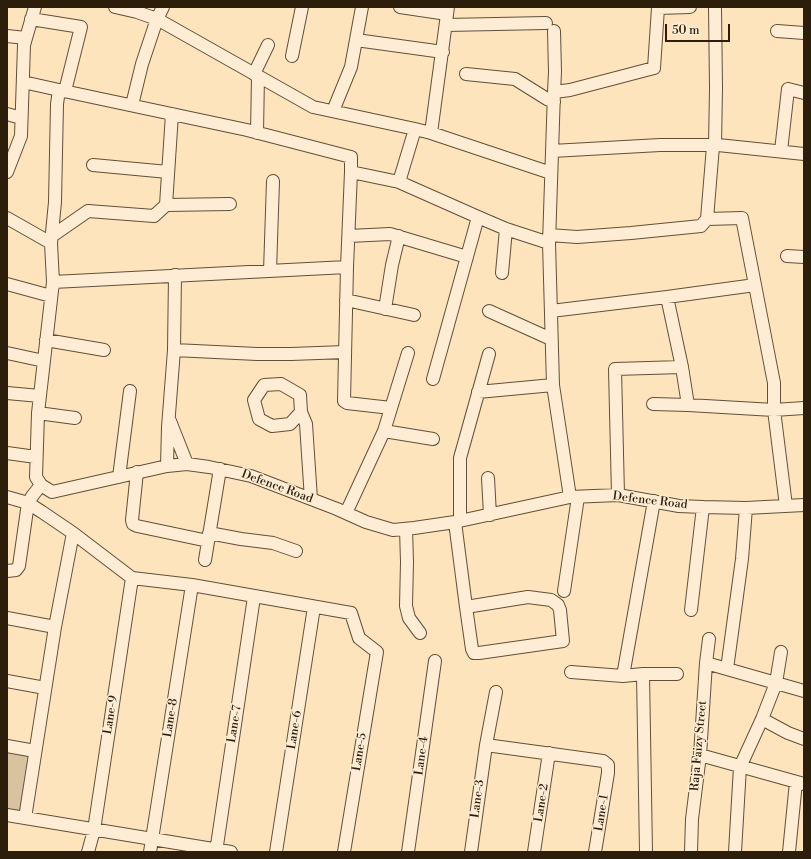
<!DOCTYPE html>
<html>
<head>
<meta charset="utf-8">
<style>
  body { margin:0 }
  #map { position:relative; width:811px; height:859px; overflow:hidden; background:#fde4bd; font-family:"Libre Bodoni",serif }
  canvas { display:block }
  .frame { position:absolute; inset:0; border:8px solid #2c1e0b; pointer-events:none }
  .scale { position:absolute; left:665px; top:24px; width:65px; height:18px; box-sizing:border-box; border:2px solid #2c1e0b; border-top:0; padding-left:5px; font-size:12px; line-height:14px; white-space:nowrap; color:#2c1e0b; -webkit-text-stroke:3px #feedd4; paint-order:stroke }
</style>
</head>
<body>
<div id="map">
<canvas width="811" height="859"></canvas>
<div class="frame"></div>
<div class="scale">50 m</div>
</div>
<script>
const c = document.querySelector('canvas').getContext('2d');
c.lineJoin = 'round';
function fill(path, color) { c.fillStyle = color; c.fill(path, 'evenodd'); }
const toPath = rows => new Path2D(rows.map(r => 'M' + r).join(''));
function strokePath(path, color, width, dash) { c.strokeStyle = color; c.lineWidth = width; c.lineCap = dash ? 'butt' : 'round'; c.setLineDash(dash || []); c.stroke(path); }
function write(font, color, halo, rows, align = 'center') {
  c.font = font + ' "Libre Bodoni",serif'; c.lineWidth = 3; c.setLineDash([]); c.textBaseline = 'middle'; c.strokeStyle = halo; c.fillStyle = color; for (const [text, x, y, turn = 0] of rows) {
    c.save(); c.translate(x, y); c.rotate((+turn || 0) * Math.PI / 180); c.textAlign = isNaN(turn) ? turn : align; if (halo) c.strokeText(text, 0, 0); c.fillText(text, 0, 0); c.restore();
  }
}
fill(toPath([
  [7,753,28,756,21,812,7,810]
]), '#d9c29f');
const minor = toPath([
  [115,7,137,12,157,19,313,107,415,129],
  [400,7,447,14],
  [448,7,431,133,551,173],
  [715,7,716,88,715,146],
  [31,19,81,27,65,91],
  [446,25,546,23],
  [554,31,555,72,554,92],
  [777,31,804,33],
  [7,36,26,38],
  [356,40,443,52],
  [292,56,302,7],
  [254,74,268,45],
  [466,74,515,79,547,99,554,102],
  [23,82,59,90],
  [132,105,142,64,157,19,163,7],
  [333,111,351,67,362,7],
  [7,114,21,118],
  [172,114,166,205,230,204],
  [257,133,258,76],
  [552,151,660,145,718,145,804,154],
  [781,151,788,89,804,93],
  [93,165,168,172],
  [7,172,21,136,24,45,35,7],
  [399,182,478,217,506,229,549,243],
  [7,218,51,243,53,282,38,413,36,477,41,485,52,492,167,466,187,464,209,467,251,476,337,509,366,522,393,530,414,528,455,522,570,497,618,495,679,506,703,507,746,508,804,505],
  [707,219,742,218,774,383,774,410,786,506],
  [549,235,577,237,631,233,701,226,707,219,713,146],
  [52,236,88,211,154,216,166,205],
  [349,236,390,234,467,257],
  [51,243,55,202,57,104,59,90,247,130,351,157,351,172],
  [787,256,804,257],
  [347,267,344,401,347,403,391,408],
  [270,271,273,181],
  [502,273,506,229],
  [53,282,347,267,351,172,399,182,415,129,431,133],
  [7,284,51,296],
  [667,297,682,367,688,405],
  [346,300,414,315],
  [385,309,392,265,399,236],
  [489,311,551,339],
  [551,311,667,297,755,285],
  [46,340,104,350],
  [174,350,257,354,291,354,345,352],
  [7,353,44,361],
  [433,379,478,217],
  [281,384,300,395,301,412,290,424,272,426,259,419,254,400,264,385,281,384],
  [478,392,553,385],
  [7,393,40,396],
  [653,404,688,405,774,410,804,408],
  [301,412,306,424,311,499],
  [38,413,75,418],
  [170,421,187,464],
  [384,431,433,439],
  [7,453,36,457],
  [167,466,168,427,174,350,175,275],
  [137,472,132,520,133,524,137,526,208,541],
  [119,477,130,391],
  [488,478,490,515],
  [618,495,615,369,682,367],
  [7,497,28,503,42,512,73,533,132,578,192,585,351,613,359,638,377,652,344,852],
  [570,497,553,385,549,243,554,92,570,90,654,68,658,8,690,7],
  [346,513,384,431,408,353],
  [460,520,460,458,489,354],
  [455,522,466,607,472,649,474,653,479,653,563,641,560,610,558,605,551,600,528,597,466,607],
  [406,529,407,562,406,606,409,618,420,633],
  [209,533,241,539,273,543,296,551],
  [205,560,220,469],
  [7,571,16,570,19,566,28,503,33,495,41,485],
  [564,591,578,497],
  [691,610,703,507],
  [7,618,55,627],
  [706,663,804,691],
  [727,669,742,559,746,508],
  [571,672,623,676,654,501],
  [643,674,646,852],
  [623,676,643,674,677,674],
  [7,681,45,688],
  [496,692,486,745,603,761,608,765,608,773,595,852],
  [762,719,788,733,804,739],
  [7,746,35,751],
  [700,755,804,784],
  [7,815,231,852],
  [25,818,55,627,73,533],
  [88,852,94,830,132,578],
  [150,852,192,585],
  [216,852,254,597],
  [276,852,314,607],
  [408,852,435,661],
  [471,852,486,745],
  [534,852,549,753],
  [691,852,692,819,700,755,706,663,709,639],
  [735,852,740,767,762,719,776,683,781,652],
  [789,852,796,782]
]);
strokePath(minor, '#605038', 14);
strokePath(minor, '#feedd4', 12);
write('12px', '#2c1e0b', '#feedd4', [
  ["Defence Road",277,487,20],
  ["Defence Road",650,501,7],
  ["Lane-9",111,715,-81],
  ["Lane-8",171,718,-81],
  ["Lane-7",235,724,-81],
  ["Lane-6",295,730,-81],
  ["Raja Faizy Street",699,746,-85],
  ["Lane-5",360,752,-81],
  ["Lane-4",422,756,-82],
  ["Lane-3",478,799,-82],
  ["Lane-2",542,803,-81],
  ["Lane-1",602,813,-81]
]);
</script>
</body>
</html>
